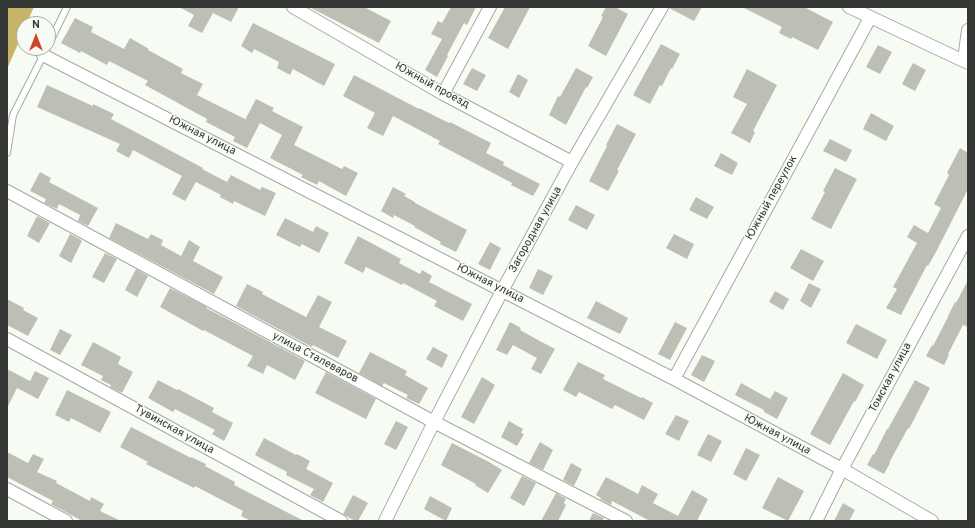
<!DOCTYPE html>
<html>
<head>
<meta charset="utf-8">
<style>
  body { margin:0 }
  #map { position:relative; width:975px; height:528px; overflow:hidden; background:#f6fcf3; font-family:Overpass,sans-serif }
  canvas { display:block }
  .frame { position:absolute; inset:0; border:8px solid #343633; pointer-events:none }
  .north { position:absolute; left:16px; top:16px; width:40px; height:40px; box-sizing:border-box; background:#f6fcf3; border:1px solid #a8ada6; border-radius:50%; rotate:0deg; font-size:11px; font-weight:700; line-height:16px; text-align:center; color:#343633 }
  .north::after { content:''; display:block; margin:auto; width:14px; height:18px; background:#d0442d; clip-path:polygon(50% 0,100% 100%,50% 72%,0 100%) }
</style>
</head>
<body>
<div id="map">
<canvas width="975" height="528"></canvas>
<div class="frame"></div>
<div class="north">N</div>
</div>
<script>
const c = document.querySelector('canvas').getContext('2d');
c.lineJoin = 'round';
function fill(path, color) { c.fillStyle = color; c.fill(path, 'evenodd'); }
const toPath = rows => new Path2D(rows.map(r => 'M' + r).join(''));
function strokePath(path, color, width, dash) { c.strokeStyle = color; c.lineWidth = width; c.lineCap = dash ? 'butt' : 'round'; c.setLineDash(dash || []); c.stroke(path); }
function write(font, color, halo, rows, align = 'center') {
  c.font = font + ' Overpass,sans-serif'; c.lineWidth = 3; c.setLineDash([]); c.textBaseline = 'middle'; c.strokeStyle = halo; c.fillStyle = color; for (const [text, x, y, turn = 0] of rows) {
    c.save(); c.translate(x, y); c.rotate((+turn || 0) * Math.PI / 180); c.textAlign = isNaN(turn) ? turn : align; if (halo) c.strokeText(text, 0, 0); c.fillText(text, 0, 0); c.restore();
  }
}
fill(toPath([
  [7,7,34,7,26,24,24,24,24,30,7,69]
]), '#c8b469');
fill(toPath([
  [179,7,239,7,231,22,213,13,202,33,188,26,194,15],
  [309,7,364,7,391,21,379,43],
  [451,7,476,7,467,25,464,23,447,55,448,56,437,77,425,70,442,39,431,34,438,21,442,23],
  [505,7,530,7,508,49,488,38],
  [606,7,615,7,628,14,606,56,588,46,603,17,601,16],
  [669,7,702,7,694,21,669,8],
  [742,7,804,7,833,22,818,50,792,37,791,39,779,33,782,27],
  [75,18,93,27,91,32,124,49,130,38,149,49,148,50,183,69,181,73,203,84,197,95,245,119,245,120,256,99,274,108,272,111,303,127,294,145,342,169,344,166,358,173,346,196,319,181,317,185,301,177,303,175,270,158,282,135,260,123,247,148,233,141,235,137,206,122,207,119,145,85,148,81,109,61,107,65,81,51,80,53,61,43],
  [253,23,335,64,324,86,293,69,290,75,277,68,279,62,254,49,252,53,241,46],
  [661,44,680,54,672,69,671,68,662,86,660,85,650,104,633,95],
  [878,45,892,52,880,74,866,67],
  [913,63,926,70,915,91,902,84],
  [472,68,486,75,477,91,463,84],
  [576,68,593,77,587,88,586,87,566,125,549,115,558,96,560,97],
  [747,69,777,85,753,131,755,132,750,143,731,133,747,104,733,97],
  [518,74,528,80,519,98,509,92],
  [354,75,419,109,419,108,449,123,450,122,491,143,486,153,504,162,503,165,540,184,533,196,511,185,512,183,438,144,440,141,393,116,383,136,367,128,375,113,343,96],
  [47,85,93,106,93,104,114,114,111,119,203,168,202,169,227,182,231,175,260,190,262,187,276,193,265,216,234,201,233,204,220,197,221,195,196,182,185,201,172,194,182,176,133,150,129,158,116,151,120,144,37,107],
  [871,113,894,126,886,141,863,129],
  [617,124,636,134,617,170,619,171,608,191,589,181,607,146,606,145],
  [830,139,852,150,846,162,823,151],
  [960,148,968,153,968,189,936,252,928,266,927,265,901,315,886,308,897,289,893,287,917,243,907,237,914,225,928,233,941,208,934,204,949,175,947,173],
  [721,153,738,163,732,175,714,166],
  [835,168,857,179,831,229,811,219,825,192,823,191],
  [40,172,51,178,49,182,98,208,88,226,78,221,80,215,59,204,57,209,44,203,46,199,30,191],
  [393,187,406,194,404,196,415,202,415,203,467,230,456,252,440,244,441,242,414,227,415,226,394,215,393,218,381,211],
  [696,197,714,207,707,219,689,210],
  [576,205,595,215,587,230,568,220],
  [37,216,50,223,39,243,27,236],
  [285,218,313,232,316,226,329,233,319,253,302,244,300,247,276,235],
  [116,223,148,239,151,234,163,240,161,245,181,256,189,240,200,247,193,261,223,277,214,294,109,238],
  [70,234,81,240,82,241,71,263,59,256],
  [674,234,694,244,687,259,666,248],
  [358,236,401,259,399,263,420,274,422,270,432,276,429,282,472,304,463,321,434,306,437,301,403,283,402,285,366,267,363,273,344,263],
  [490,242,501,248,490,270,478,264],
  [801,249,824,261,813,281,790,268],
  [105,253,117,259,104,283,92,277],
  [136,269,148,276,137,297,125,290],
  [538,269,553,276,543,295,529,288],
  [968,280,968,327,963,325,948,354,949,355,944,365,926,356,932,345,933,346,948,317,948,316,955,302,956,303],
  [809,283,821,289,811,308,800,301],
  [247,284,263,292,262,294,306,317,318,295,332,302,319,327,347,341,338,358,313,345,312,347,236,306],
  [170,288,207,307,206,308,229,320,305,361,295,380,267,365,263,374,247,366,253,356,204,330,203,331,160,307],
  [775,291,789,299,783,310,769,302],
  [7,299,24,308,23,310,38,318,28,336,7,325],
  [596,301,628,318,620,334,587,318],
  [510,322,521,328,520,330,536,339,555,349,541,374,531,369,537,358,513,345,507,355,496,350],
  [675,322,687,328,670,360,658,354],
  [856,324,887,340,877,359,846,343],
  [60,329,72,335,60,355,50,350],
  [93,342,121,357,118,364,133,372,122,393,110,387,111,385,101,380,103,376,81,365],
  [433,347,448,355,442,368,426,359],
  [370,352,407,371,405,375,428,388,419,404,406,398,408,395,384,383,382,386,359,373],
  [702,355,715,361,704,382,691,375],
  [578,362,605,375,603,379,641,398,642,397,653,403,644,420,615,405,612,409,579,392,576,397,563,390],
  [7,369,30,381,35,371,49,378,38,399,17,388,7,408],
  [326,372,376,399,366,419,315,393],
  [843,373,864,385,855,402,854,401,830,445,810,434],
  [482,377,495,385,474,424,461,417],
  [158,380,177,390,178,389,214,408,212,412,233,423,224,441,212,434,215,430,175,409,173,412,148,398],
  [915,380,930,388,909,429,908,428,889,463,890,463,884,474,867,465,873,454,874,455,887,429,888,429],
  [741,383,770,399,775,391,788,398,777,419,764,412,764,410,735,395],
  [67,390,111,412,100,433,71,418,69,422,55,415],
  [676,415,689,421,679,441,665,434],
  [396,421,408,427,396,450,384,444],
  [509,421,523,429,521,433,524,434,517,446,501,437],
  [131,427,191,458,191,457,206,464,205,466,235,482,234,485,304,521,251,521,241,516,243,511,195,486,194,488,146,464,148,462,120,447],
  [708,434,722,441,711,462,697,455],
  [264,438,296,455,297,454,310,461,306,469,333,483,323,502,310,495,314,489,286,475,287,472,255,455],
  [540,442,553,450,543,470,529,463],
  [452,443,489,462,502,470,488,493,475,485,476,484,441,465],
  [746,448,760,455,746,481,733,474],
  [7,452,28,463,33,454,44,459,37,472,57,481,56,483,90,501,91,497,104,504,100,511,121,521,82,521,51,504,53,501,7,477],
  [571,463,582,469,574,486,563,480],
  [522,476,536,483,524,506,510,498],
  [606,477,638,494,642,485,658,494,653,503,678,516,692,490,708,499,697,521,650,521,612,501,611,505,600,499,601,498,596,495],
  [778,477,804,491,788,521,762,508],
  [556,493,566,499,564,503,566,505,558,521,541,521],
  [353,495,368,503,358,521,355,521,343,514],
  [430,496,452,508,446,521,424,509],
  [843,503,855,510,849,521,834,521],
  [593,513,604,518,602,521,589,521]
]), '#bdbfb5');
const lane = toPath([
  [48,46,67,7],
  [7,153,13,115,47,48]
]);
const street = toPath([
  [293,7,443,94,572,162],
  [849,7,968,63],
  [43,55,674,379,842,469,932,521],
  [964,60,968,30],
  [443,94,490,7],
  [7,191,434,422,626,521],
  [7,339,341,521],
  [674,379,870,18],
  [7,489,66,521],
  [385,521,434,422,502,291,572,162,662,7],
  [816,521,842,469,968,236]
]);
strokePath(lane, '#a5aaa2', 8);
strokePath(street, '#a5aaa2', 14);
strokePath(lane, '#fff', 6);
strokePath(street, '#fff', 12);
write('11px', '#343633', '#f6fcf3', [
  ["Южный проезд",432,86,29],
  ["Южная улица",202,136,27],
  ["Южный переулок",772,198,-61],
  ["Загородная улица",536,230,-61],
  ["Южная улица",490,284,27],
  ["улица Сталеваров",315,358,28],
  ["Томская улица",891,378,-62],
  ["Тувинская улица",174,430,29],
  ["Южная улица",777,435,28]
]);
</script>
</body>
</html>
